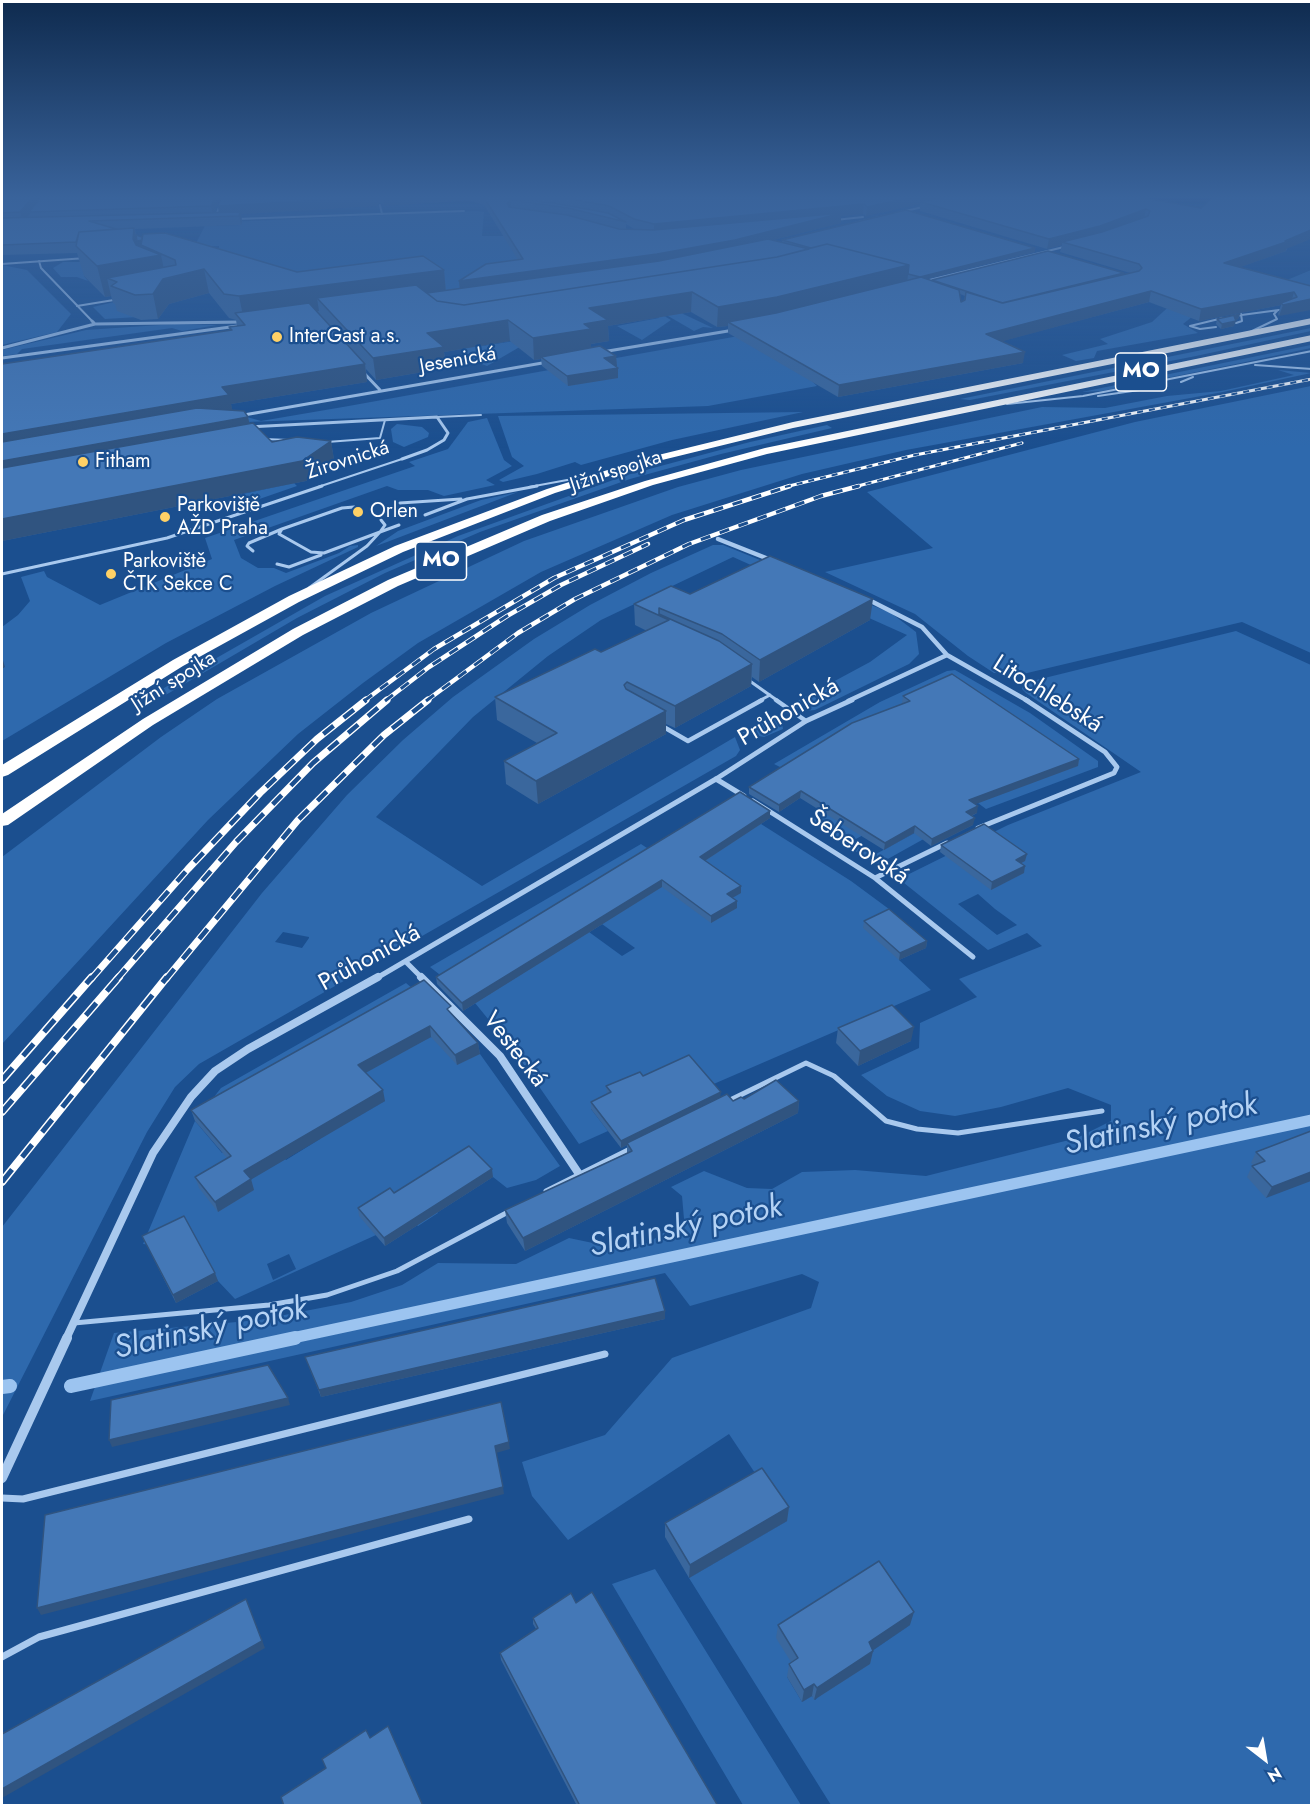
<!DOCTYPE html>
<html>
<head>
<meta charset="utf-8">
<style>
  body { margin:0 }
  #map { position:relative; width:1313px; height:1807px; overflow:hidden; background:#1b4f8f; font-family:Jost,sans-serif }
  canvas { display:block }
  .frame { position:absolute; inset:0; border:3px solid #fff; pointer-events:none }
  .north { position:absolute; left:1235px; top:1729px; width:60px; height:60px; -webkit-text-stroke:4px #1b4f8f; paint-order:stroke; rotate:149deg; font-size:16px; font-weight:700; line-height:24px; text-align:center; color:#fff }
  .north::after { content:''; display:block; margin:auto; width:21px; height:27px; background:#fff; clip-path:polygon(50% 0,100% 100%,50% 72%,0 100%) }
</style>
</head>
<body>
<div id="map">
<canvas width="1313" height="1807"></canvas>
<div class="frame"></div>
<div class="north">N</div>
</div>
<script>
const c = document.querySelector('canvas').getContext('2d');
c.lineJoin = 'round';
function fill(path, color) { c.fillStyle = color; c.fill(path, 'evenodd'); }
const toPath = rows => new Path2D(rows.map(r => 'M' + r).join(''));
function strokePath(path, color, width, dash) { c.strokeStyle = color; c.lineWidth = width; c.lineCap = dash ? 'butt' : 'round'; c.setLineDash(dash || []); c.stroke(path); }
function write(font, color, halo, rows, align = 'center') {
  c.font = font + ' Jost,sans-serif'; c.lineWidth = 4.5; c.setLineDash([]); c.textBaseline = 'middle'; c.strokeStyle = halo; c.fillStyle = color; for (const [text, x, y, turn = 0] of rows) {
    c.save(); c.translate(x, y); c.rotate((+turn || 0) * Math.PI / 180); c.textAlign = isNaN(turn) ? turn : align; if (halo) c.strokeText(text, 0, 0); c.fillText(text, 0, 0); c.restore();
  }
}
fill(toPath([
  [476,211,484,212,482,236,535,236,609,266,426,297,176,274,219,250,219,246,194,247,207,222,210,226,240,225,241,223,228,222],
  [63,262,84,262,84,276,88,281,77,277,61,277,53,268],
  [2,265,27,270,71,314,57,332,2,345],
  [1311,270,1311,289,1203,308,1183,324,1198,333,1097,351,1094,358,1076,361,1062,355,1108,344,1100,339,1152,322,1176,300,1287,280],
  [114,302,138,317,105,319,93,307],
  [656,309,679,312,713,328,703,327,694,331],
  [659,313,671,320,642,340,617,326,659,318],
  [175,324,217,325,182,331,172,328,22,349,17,354,2,356,2,350,86,330],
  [1311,328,1311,331,1196,356,970,400,960,399],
  [761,332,817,386,708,406,245,422,247,417,261,421,343,407],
  [514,341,523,345,487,366,479,363,458,346,470,342,476,347],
  [1311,345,1311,348,1231,365,1102,391,1082,392],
  [1278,370,1311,373,1223,392,906,450,802,474,672,515,541,572,418,643,363,683,298,734,208,820,2,1044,2,857,161,737,217,699,371,613,524,541,678,487,741,470,1042,407,1105,408,1167,396,1221,391,1294,375],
  [1311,386,1311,653,1242,622,1023,674,994,673,968,656,915,614,825,572,933,548,867,492,1135,422],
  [803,412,672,440,581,465,575,462,537,474,503,482,499,480,524,466,512,457,498,416],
  [487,418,504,460,512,466,486,480,495,485,444,496,428,490,398,490,387,486,234,540,241,558,258,568,274,568,286,573,339,553,350,546,358,545,358,547,275,586,166,643,2,741,2,669,4,667,2,666,2,627,18,615,30,601,21,577,44,571,47,577,100,605,212,559,205,538,415,466,409,462,448,449,468,422],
  [397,424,422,427,429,433,428,437,404,447,393,442,391,429],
  [827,425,832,428,721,454,630,479,480,532,385,573,297,618,152,703,143,700,325,596,458,536,627,475,750,442],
  [294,483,297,486,245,504,238,495],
  [518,492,387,542,376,546,398,531,481,500],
  [713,545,723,545,891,613,916,632,919,654,909,664,815,710,804,711,790,705,870,662,907,635,733,557,601,620,548,656,473,717,376,817,482,886,735,737,740,750,736,756,199,1064,175,1087,147,1132,2,1417,2,1227,262,893,347,795,403,740,453,697,534,639,590,605,651,573],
  [283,932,309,937,309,938,302,948,275,942],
  [1236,631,1311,665,1311,1805,831,1805,689,1578,787,1521,729,1434,568,1540,532,1496,522,1462,605,1435,672,1358,811,1308,819,1282,802,1274,690,1306,665,1273,90,1401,114,1333,259,1320,351,1302,402,1285,438,1263,516,1264,569,1238,612,1247,648,1243,684,1219,682,1196,671,1187,704,1171,747,1188,772,1189,802,1172,855,1170,926,1176,1077,1138,1111,1121,1111,1105,1068,1088,1001,1107,955,1116,920,1111,887,1096,861,1075,919,1048,920,1023,977,997,959,979,1042,946,1027,933,988,950,899,879,1008,825,1141,772,1026,693,1022,689,1024,683],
  [978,894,995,909,1017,925,997,935,958,904],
  [910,1625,866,1655,815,1700,812,1696,802,1702,787,1677,796,1670],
  [955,670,1030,713,1098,761,1098,767,986,809,978,803,999,785,947,826,877,865,809,821,824,812,786,770,774,764,880,702,947,671],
  [909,810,931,824,876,854,854,840],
  [773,715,782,723,783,729,764,737,742,733],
  [761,824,851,881,893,912,899,960,931,990,709,1086,611,1100,591,1109,608,1131,579,1144,515,1052,475,1003,589,932,622,956,635,948,602,924,630,906,444,978,430,967,641,844,653,852],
  [406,983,419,994,195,1121,222,1153,260,1130,286,1160,320,1139,293,1111,359,1116,385,1101,357,1074,431,1037,480,1054,560,1166,536,1180,507,1188,493,1177,415,1189,438,1213,418,1226,391,1196,360,1215,376,1235,235,1299,218,1281,200,1250,143,1244,195,1121,221,1088],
  [289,1254,296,1269,273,1280,267,1264],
  [655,1569,801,1805,743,1805,612,1584]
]), '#2e69ad');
strokePath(toPath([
  [288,1339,1312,1120]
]), '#9cc4f0', 11);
strokePath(toPath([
  [71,1386,295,1338],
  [2,1387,10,1386]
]), '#9cc4f0', 14);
strokePath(toPath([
  [380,205,382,214],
  [1234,316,1279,310],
  [1236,323,1242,321,1241,314],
  [1216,327,1200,329,1190,326,1223,318],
  [1250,332,1277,319,1274,314,1277,311],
  [1255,365,1312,369],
  [1181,382,1193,377],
  [1098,396,1146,389],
  [1007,404,1083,396,1312,351],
  [437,417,481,415],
  [264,439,289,440],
  [327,442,380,438,385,420],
  [318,487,402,459],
  [529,487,589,476]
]), '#a9c9ee', 2);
strokePath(toPath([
  [400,503,461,499],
  [354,507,342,508,282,529,279,534,311,552,324,553,380,532,385,525,381,520],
  [425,515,467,499,537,486],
  [253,551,247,546,249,543,282,529],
  [277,564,289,567,321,555],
  [2,574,167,538,322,486],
  [309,588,367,546,380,532,399,525],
  [747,679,778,701],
  [759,701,770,695]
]), '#a9c9ee', 3);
strokePath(toPath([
  [776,700,806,721],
  [662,726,688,741,762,700]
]), '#a9c9ee', 4.5);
strokePath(toPath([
  [726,1102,806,1063,834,1076,886,1121,917,1129,958,1133,1102,1111],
  [546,1191,630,1149],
  [74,1323,269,1305,327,1295,397,1271,510,1211]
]), '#a9c9ee', 5);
strokePath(toPath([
  [2,1498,23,1499,605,1354],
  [2,1657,39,1637,469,1519]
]), '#a9c9ee', 7);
strokePath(toPath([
  [901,212,927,206],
  [215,219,223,195],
  [236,219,464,211],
  [835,220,863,217],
  [855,223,888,215],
  [39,261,41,268,94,323],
  [2,264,86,258],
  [921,282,1068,246],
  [77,306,120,299],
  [189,323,240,322]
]), '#a9c9ee', 2);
strokePath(toPath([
  [92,321,95,324],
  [2,348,95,324,240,322],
  [602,352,734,330],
  [2,358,245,325],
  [362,371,380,390],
  [238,416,548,362],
  [248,427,437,417,448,433,444,440,427,450,402,459]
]), '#a9c9ee', 3);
strokePath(toPath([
  [718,539,771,560],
  [867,599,922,627,947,655,1028,701],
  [848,701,947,655]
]), '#a9c9ee', 4.5);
strokePath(toPath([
  [716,779,744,796],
  [753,801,875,878,973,957],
  [978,828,1114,773,1117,767,1105,752,1026,700],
  [875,878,947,843],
  [406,962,423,979],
  [375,979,716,779,806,721,852,700]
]), '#a9c9ee', 5);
strokePath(toPath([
  [421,977,500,1056,579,1174],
  [66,1339,153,1153,191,1097,215,1071,248,1049,378,977]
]), '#a9c9ee', 8);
strokePath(toPath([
  [2,1478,67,1338]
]), '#a9c9ee', 10);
fill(toPath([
  [1312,318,1312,324,793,428,654,462,555,493,403,552,299,602,183,666,8,775,2,777,2,765,173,660,289,596,395,546,547,489,646,458,793,422,1312,318],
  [1312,335,1312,341,767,454,653,485,550,521,398,586,303,635,153,725,8,825,2,826,2,814,143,719,293,629,388,580,542,515,645,481,765,448,1312,335]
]), '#fff');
const railFar3 = toPath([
  [785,487,915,455,1312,379],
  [854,487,1022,443]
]);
const railFar2 = toPath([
  [364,701,434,649,554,578,684,520,790,486],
  [385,701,429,667,507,616,561,585,648,544],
  [426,701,518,633,575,599,689,544,821,496,859,486]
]);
const railFar1 = toPath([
  [91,979,188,869,260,793,317,739,366,700],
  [117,979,236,842,313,763,387,700],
  [166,979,298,820,384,735,428,700]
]);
const rail = toPath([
  [2,1080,92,977],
  [2,1112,119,977],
  [2,1182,167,977]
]);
strokePath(railFar3, '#fff', 3);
strokePath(railFar2, '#fff', 4.5);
strokePath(railFar1, '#fff', 7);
strokePath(rail, '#fff', 8);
strokePath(railFar3, '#1b4f8f', 2, [6]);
strokePath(railFar2, '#1b4f8f', 3, [10]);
strokePath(railFar1, '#1b4f8f', 4.5, [13]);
strokePath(rail, '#1b4f8f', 5, [16]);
fill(toPath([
  [2,195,221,195,214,213,219,213,218,206,224,198,224,195,1138,195,1138,197,1201,208,1289,198,1290,195,1311,195,1286,251,1240,267,1311,286,1279,316,1278,314,1281,305,1199,321,1149,302,1002,341,1023,363,838,397,728,333,728,326,717,327,691,312,608,326,609,341,591,344,591,348,616,356,617,366,615,366,618,368,618,378,568,386,542,366,541,359,534,360,510,341,444,352,446,368,376,380,366,369,367,382,231,404,232,411,250,423,272,442,331,441,334,460,306,481,2,541,230,331,229,327,237,326,236,320,229,318,209,293,169,304,158,319,141,320,117,311,115,304,113,303,111,296,105,297,84,276,77,253,2,255],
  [468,200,484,205,518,260,459,281,460,288,446,290,444,270,297,272,142,237,136,235,135,229,241,225,242,222,241,214,377,206,380,202,384,206],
  [920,204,920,211,1047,249,1062,245,1060,252,1130,273,1124,274,1124,273,932,281,926,279,1035,252,782,240,782,242,773,240,841,223,841,216,863,214,866,216],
  [626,224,634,229,637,230,626,229],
  [960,294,965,296,964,301,961,302],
  [1240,314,1238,319,1235,320,1234,326,1221,329,1216,324,1217,319],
  [690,594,870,620,759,682,752,677,751,686,675,728,666,724,666,734,538,804,506,784,504,761,537,743,497,720,495,697,601,652,647,631,635,625,634,604],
  [903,696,1079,759,1078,766,975,804,977,813,972,816,973,825,931,846,914,833,884,850,800,798,779,812,749,794,749,787,903,703,902,703],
  [770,811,770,818,705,861,741,893,732,898,737,908,711,923,662,887,463,1011,437,984,436,977],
  [941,845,1027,854,1025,861,1021,863,1024,873,991,890,940,852],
  [864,921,927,941,926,948,899,960,863,928],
  [452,1014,478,1043,480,1054,457,1065,431,1037,365,1073,385,1101,251,1179,254,1190,218,1212,199,1188,195,1177,227,1158,195,1121,191,1110],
  [838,1028,911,1041,858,1066,836,1043],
  [643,1076,733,1101,744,1099,799,1101,798,1113,525,1251,507,1223,505,1210,627,1153,627,1145,621,1148,591,1109,591,1102,607,1094,606,1086],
  [1311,1131,1266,1198,1247,1177,1252,1166,1253,1165,1251,1163,1256,1152],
  [493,1177,385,1246,359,1216,358,1208,394,1193],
  [142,1236,218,1281,176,1303],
  [665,1311,665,1319,321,1397,305,1357],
  [789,1507,787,1521,689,1578,665,1537,665,1523],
  [576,1603,718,1806,577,1806,501,1660,500,1653,536,1629,533,1624,533,1618],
  [778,1625,910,1625,873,1650,873,1651,870,1664,814,1700,812,1696,802,1702,787,1677,789,1664,791,1662,776,1638]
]), '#3a679d');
fill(toPath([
  [35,195,46,195,29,212,30,214,23,222,20,212],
  [216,195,221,195,213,216,211,206],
  [224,195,327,195,225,200],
  [377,195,379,195,380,202,377,206,241,214,242,222,241,225,239,216,220,216,218,206],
  [399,195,468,195,468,200,384,206,382,196],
  [921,195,964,195,921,202,920,204,866,216,867,207],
  [511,200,511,210,507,203],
  [864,204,863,214,841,216,841,223,734,250,460,292,459,281,654,234,654,224],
  [1146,209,1144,219,1098,236,1062,242,1062,245,1047,249,1049,239],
  [134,228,137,241,150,240,141,245,143,250,161,255,166,279,204,269,209,293,169,304,158,319,153,294,107,278,111,296,105,297,97,266,133,239],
  [1311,230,1311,239,1286,249,1286,251,1221,274,1224,263],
  [1035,248,1035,252,919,281,920,277],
  [909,265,907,284,733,325,728,322,728,326,717,327,718,307],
  [444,270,446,294,317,298,319,311,244,321,239,296],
  [1151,291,1149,302,985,346,986,334],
  [692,292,691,312,608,326,609,341,591,344,591,350,541,357,541,359,534,360,533,338,584,324,589,308],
  [1294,292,1291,303,1281,303,1281,305,1199,321,1201,309],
  [1311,299,1311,310,1279,316,1283,305],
  [1240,314,1238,319,1233,321,1234,316],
  [508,320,510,341,444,352,446,368,376,380,373,358,427,333],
  [1236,321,1234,326,1221,329,1222,324],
  [1025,352,1023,363,838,397,839,385],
  [616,356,617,366,604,368,604,358],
  [365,364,367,382,231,404,233,413,2,454,2,434,222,387],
  [618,368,618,378,568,386,567,376],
  [248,417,252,435,2,482,2,461],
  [331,441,334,460,306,481,2,541,2,519],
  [873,599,870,620,759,682,760,660],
  [2,657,5,667,2,669],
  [752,664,751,686,675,728,675,706],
  [666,711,666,734,538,804,536,781],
  [1079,759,1078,766,968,807,969,800],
  [801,791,800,798,779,812,779,805],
  [978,806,977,813,964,819,966,812],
  [770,811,770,818,700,864,700,857],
  [975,818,973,825,931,846,932,839],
  [915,826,914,833,884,850,885,843],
  [1027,854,1025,861,1014,867,1016,860],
  [1025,866,1024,873,991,890,992,882],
  [662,880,662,887,463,1011,462,1003],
  [741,886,741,893,727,901,727,894],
  [737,901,737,908,711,923,711,916],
  [927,941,926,948,899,960,900,953],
  [430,1026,431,1037,360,1076,358,1065],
  [914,1027,911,1041,858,1066,860,1051],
  [478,1043,480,1054,457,1065,455,1055],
  [383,1090,385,1101,247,1182,244,1171],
  [721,1092,720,1099,627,1143,627,1145,621,1148,621,1141],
  [799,1101,798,1113,525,1251,523,1238],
  [492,1169,493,1177,385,1246,384,1238],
  [1311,1172,1311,1181,1266,1198,1272,1187],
  [251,1179,254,1190,218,1212,215,1202],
  [215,1273,218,1281,176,1303,173,1295],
  [665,1311,665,1319,321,1397,319,1390],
  [288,1398,290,1405,112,1447,109,1440],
  [509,1442,510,1449,496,1453,495,1446],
  [503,1487,504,1494,41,1615,37,1608],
  [789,1507,787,1521,689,1578,690,1565],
  [246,1599,265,1648,2,1798,2,1789],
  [914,1612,910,1625,866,1655,869,1642],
  [873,1651,870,1664,814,1700,817,1688],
  [814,1684,812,1696,802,1702,804,1690]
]), '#305480');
const building = toPath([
  [2,195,35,195,20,212,2,213,2,195],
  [43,195,216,195,211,206,29,212,43,195],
  [277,195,377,195,376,197,218,206,221,198,277,195],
  [482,195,495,195,501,198,553,203,608,213,626,222,568,208,511,200,507,203,509,207,567,215,619,229,654,230,842,213,735,240,657,254,459,281,486,264,523,259,483,196,482,195],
  [541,195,921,195,867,207,864,204,654,224,634,219,609,206,554,196,541,195],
  [953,195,1138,195,1138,197,1201,208,1215,196,1220,197,1222,195,1260,195,1290,199,1290,195,1311,195,1311,230,1285,241,1289,241,1224,263,1311,286,1311,299,1283,305,1281,303,1297,297,1294,292,1201,309,1151,291,986,334,1025,352,839,385,728,322,776,313,921,277,959,290,961,302,965,300,966,292,1003,303,1139,271,1142,268,1139,264,1062,242,1102,232,1148,216,1150,211,1146,209,1100,226,1049,239,921,202,953,195],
  [906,210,1035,248,920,277,908,274,909,265,827,244,811,248,782,240,906,210],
  [240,212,239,216,89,221,116,229,79,232,76,242,2,245,2,218,240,212],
  [134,228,133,239,136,245,161,255,97,266,76,246,79,232,134,228],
  [165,233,297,272,423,256,444,270,239,296,224,294,204,269,163,279,153,294,135,295,111,286,117,282,107,278,176,265,175,260,141,245,143,234,165,233],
  [136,235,142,237,142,240,137,241,136,235],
  [768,239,809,249,777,257,464,305,437,301,427,293,659,261,768,239],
  [827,244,909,265,777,297,718,307,692,292,589,308,608,320,584,324,591,329,533,338,508,320,427,333,444,347,373,358,317,298,416,285,437,301,464,305,777,257,827,244],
  [1048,251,1124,273,1002,303,932,280,1048,251],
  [309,303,365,364,222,387,229,395,2,434,2,364,232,330,229,327,245,325,235,313,309,303],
  [1240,314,1234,316,1236,321,1222,324,1217,319,1240,314],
  [600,346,616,356,604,358,618,368,567,376,541,357,600,346],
  [197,408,244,411,248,417,2,461,2,442,197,408],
  [253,423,272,442,297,437,331,441,302,461,2,519,2,468,253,423],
  [770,556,873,599,760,660,722,634,659,608,659,614,719,641,752,664,675,706,627,682,624,685,626,689,666,711,536,781,504,761,557,733,495,697,595,649,601,652,669,620,634,604,671,586,690,594,770,556],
  [952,674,1079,759,969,800,978,806,966,812,975,818,932,839,915,826,885,843,801,791,779,805,749,787,852,723,910,701,903,696,952,674],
  [740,792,770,811,700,857,741,886,727,894,737,901,711,916,662,880,462,1003,436,977,740,792],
  [984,824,1027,854,1016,860,1025,866,992,882,941,845,984,824],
  [889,909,927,941,900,953,864,921,889,909],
  [424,980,451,1006,447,1009,478,1043,455,1055,430,1026,358,1065,383,1090,244,1171,251,1179,215,1202,195,1177,231,1156,191,1110,424,980],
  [892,1005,914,1027,860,1051,838,1028,892,1005],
  [689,1055,721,1092,621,1141,591,1102,611,1092,606,1086,640,1072,643,1076,689,1055],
  [776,1080,799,1101,523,1238,505,1210,632,1151,627,1143,727,1094,733,1101,741,1097,744,1099,776,1080],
  [1311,1131,1311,1172,1272,1187,1252,1166,1265,1161,1256,1152,1311,1131],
  [469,1146,492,1169,384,1238,358,1208,390,1188,394,1193,469,1146],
  [184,1216,215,1273,173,1295,142,1236,184,1216],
  [655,1278,665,1311,319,1390,305,1357,655,1278],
  [268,1365,288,1398,109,1440,111,1400,268,1365],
  [501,1402,509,1442,495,1446,503,1487,37,1608,45,1515,501,1402],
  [762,1468,789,1507,690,1565,665,1523,762,1468],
  [879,1561,914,1612,869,1642,873,1651,817,1688,814,1684,804,1690,789,1664,798,1658,778,1625,879,1561],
  [592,1592,718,1806,580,1806,500,1653,538,1628,533,1618,571,1593,576,1603,592,1592],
  [246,1599,262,1641,2,1789,2,1734,246,1599],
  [388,1726,423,1806,284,1806,281,1797,326,1768,322,1759,366,1730,370,1738,388,1726]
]);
fill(building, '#4478b7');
strokePath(building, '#305480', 1.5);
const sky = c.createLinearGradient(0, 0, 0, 448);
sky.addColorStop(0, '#0f2b4f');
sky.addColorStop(0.44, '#39639b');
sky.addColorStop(1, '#39639b00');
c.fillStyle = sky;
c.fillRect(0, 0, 1313, 448);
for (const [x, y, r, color] of [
  [277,337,6,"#ffd166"],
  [83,462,6,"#ffd166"],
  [358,512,6,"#ffd166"],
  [165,517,6,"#ffd166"],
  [111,574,6,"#ffd166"]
]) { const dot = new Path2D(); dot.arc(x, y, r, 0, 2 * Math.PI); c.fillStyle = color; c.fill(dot); strokePath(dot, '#1b4f8f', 2); }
write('20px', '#fff', '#1b4f8f', [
  ["InterGast a.s.",289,337],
  ["Fitham",95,462],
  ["Parkoviště",177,506],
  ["AŽD Praha",177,529],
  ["Orlen",370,512],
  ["Parkoviště",123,562],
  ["ČTK Sekce C",123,585]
], 'left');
write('20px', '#fff', '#1b4f8f', [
  ["Jesenická",458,361,-10],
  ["Žirovnická",348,461,-18],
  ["Jižní spojka",616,472,-18],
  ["Jižní spojka",174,682,-32]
]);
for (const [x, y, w] of [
  [1141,372,51],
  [441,561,51]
]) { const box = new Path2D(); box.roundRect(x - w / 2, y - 19, w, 38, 4.5); c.fillStyle = '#1b4f8f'; c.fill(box); strokePath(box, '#fff', 1.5); }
write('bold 22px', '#fff', null, [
  ["MO",1141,372],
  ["MO",441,561]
]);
write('24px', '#fff', '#1b4f8f', [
  ["Litochlebská",1047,695,32],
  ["Průhonická",789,713,-30],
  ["Šeberovská",858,848,34],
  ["Průhonická",370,959,-29],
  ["Vestecká",514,1050,52]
]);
write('italic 32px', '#b5d3f5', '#1b4f8f', [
  ["Slatinský potok",1161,1126,-12],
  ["Slatinský potok",686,1228,-12],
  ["Slatinský potok",211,1330,-12]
]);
</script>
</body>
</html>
